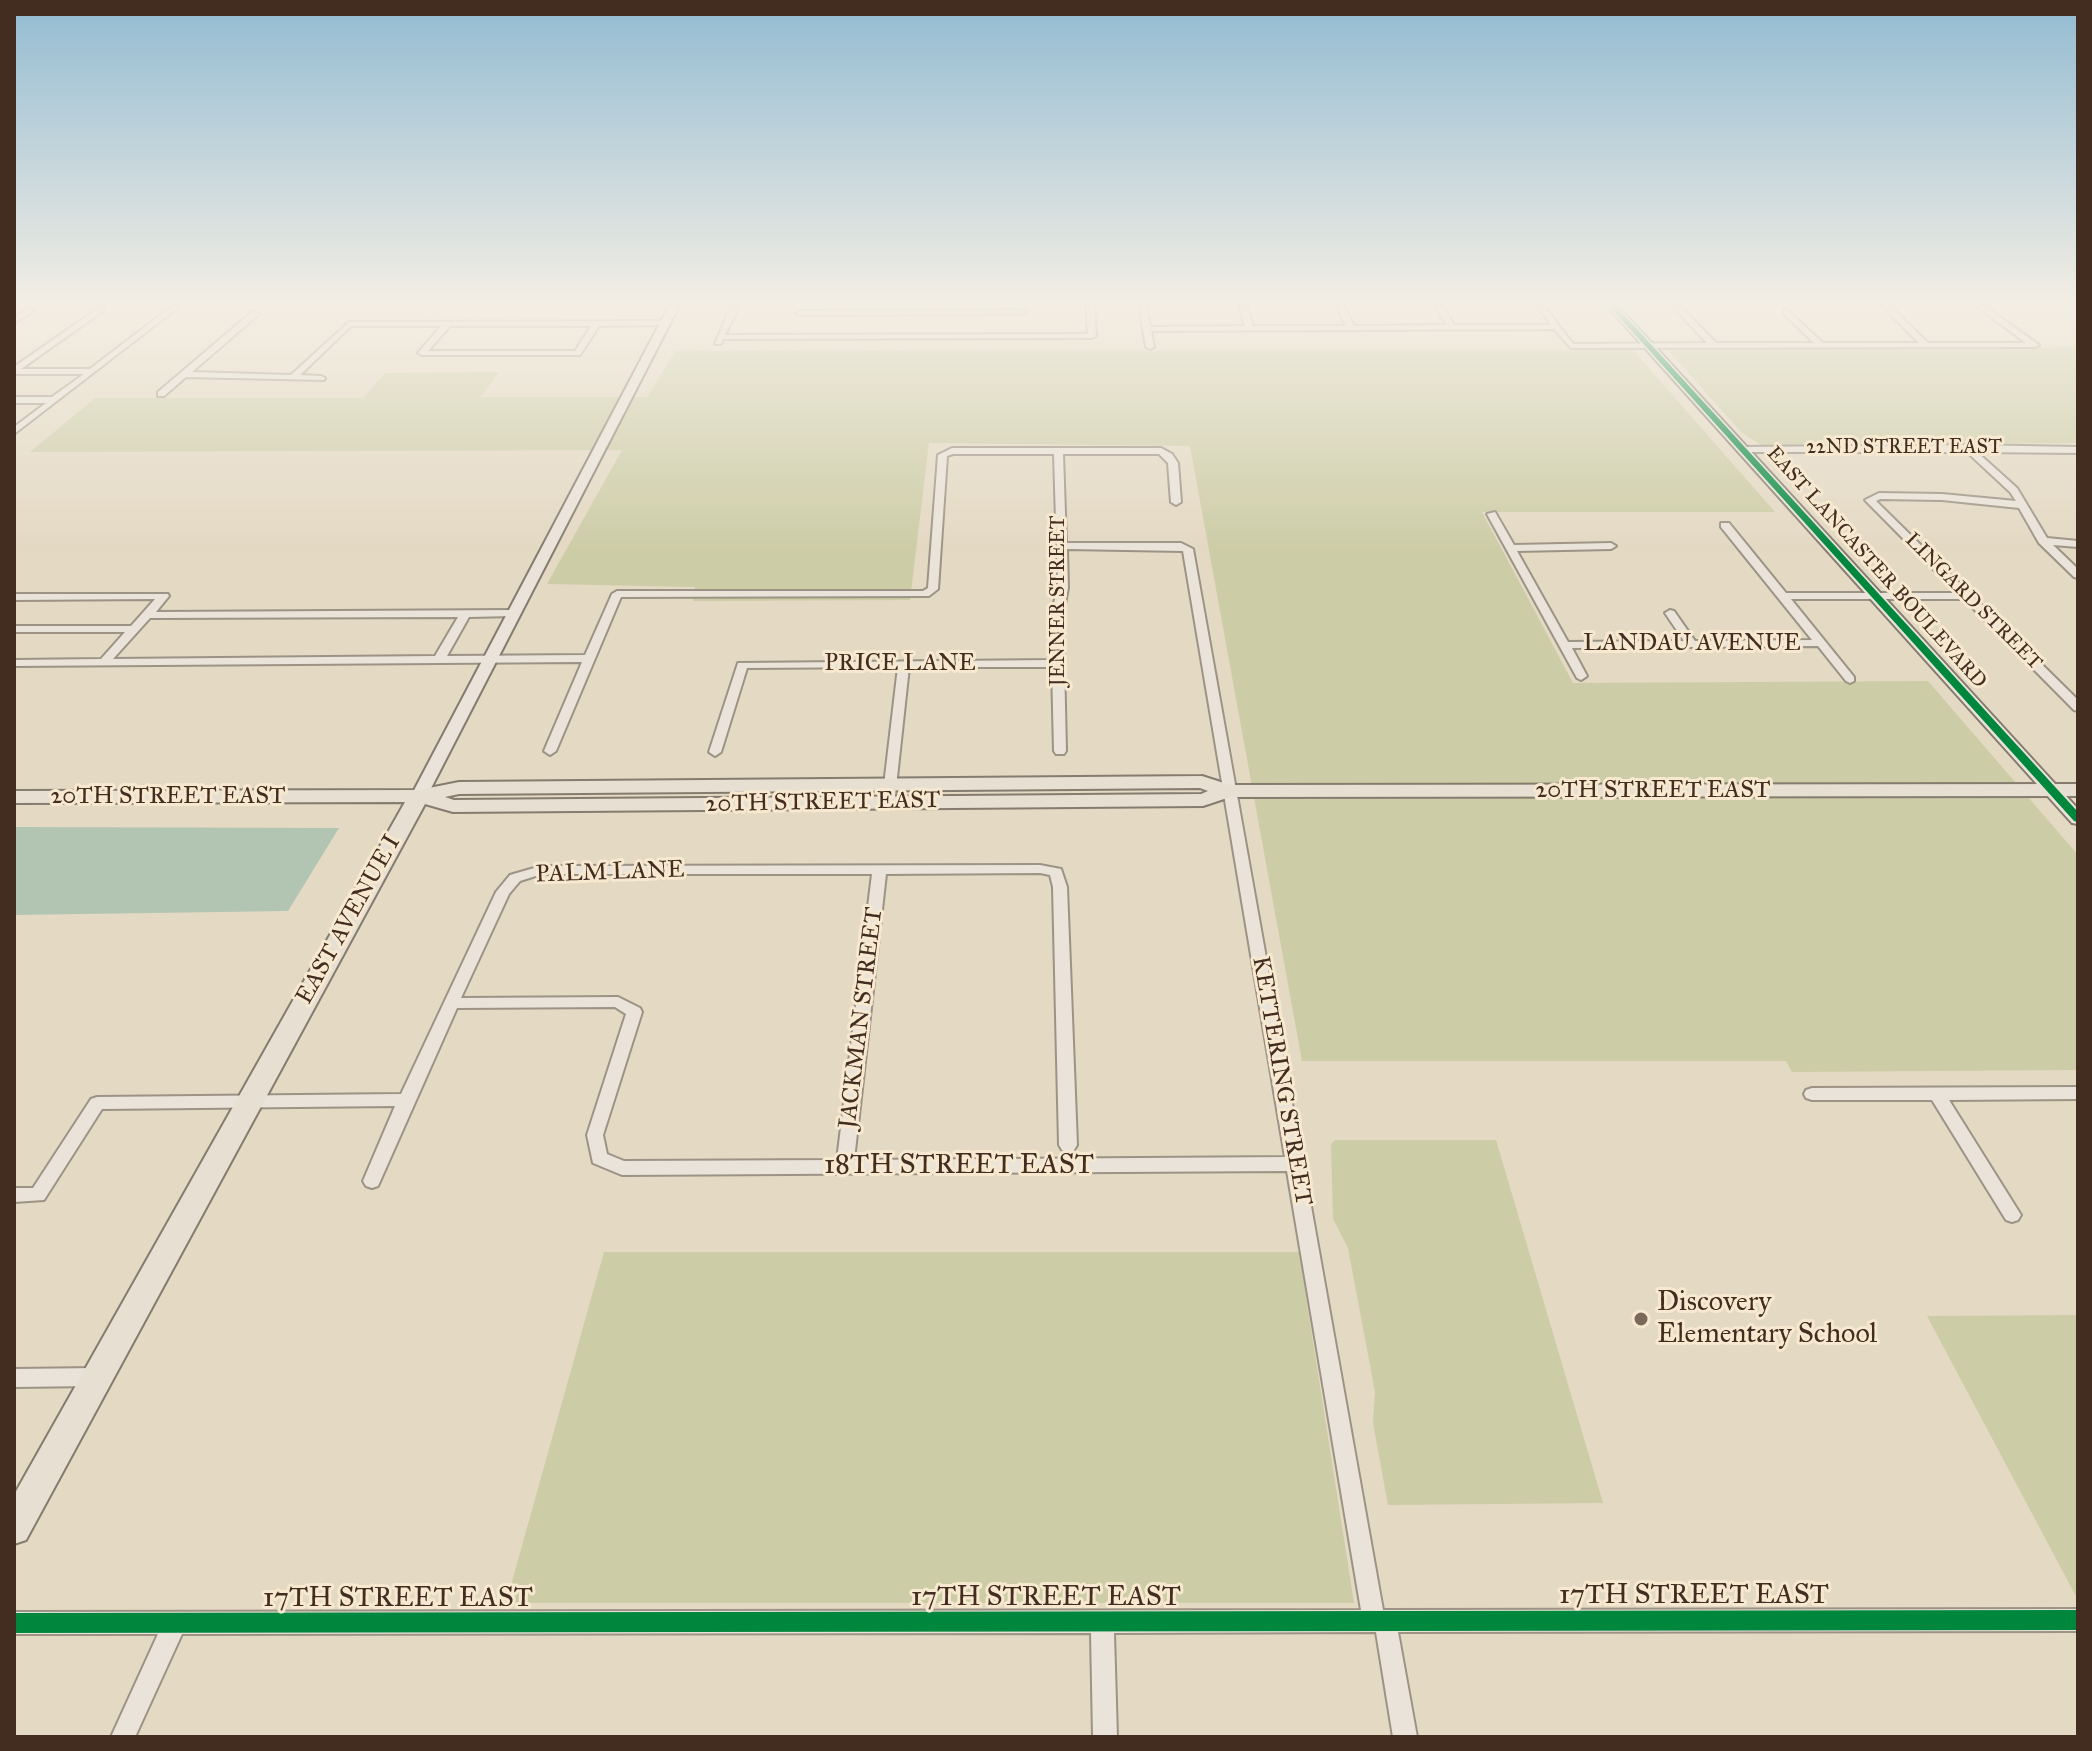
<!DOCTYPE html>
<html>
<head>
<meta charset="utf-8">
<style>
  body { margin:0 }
  #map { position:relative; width:2092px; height:1751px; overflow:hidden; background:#e4d9c3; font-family:"IM FELL Great Primer",serif }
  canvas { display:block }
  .frame { position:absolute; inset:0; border:16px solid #432d20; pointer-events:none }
</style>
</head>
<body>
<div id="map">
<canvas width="2092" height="1751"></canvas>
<div class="frame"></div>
</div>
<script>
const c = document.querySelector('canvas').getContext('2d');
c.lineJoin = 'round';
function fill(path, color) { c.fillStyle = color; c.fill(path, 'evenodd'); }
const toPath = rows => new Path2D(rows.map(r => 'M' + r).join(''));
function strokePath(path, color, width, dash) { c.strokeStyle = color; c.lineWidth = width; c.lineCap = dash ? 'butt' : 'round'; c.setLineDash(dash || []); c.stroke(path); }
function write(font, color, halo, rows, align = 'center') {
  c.font = font + ' "IM FELL Great Primer",serif'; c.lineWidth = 6; c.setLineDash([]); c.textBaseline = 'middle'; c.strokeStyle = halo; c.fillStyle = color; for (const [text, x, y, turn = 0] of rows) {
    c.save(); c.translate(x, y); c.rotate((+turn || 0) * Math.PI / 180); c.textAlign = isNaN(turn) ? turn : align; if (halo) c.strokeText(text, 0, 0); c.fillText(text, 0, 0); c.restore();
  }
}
fill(toPath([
  [2078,347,2078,443,1761,445,1742,433,1668,350],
  [1633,350,1775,512,1482,512,1573,683,1928,681,2078,855,2078,1070,1792,1072,1786,1061,1302,1061,1190,446,929,443,910,600,693,601,695,587,547,584,622,450,30,452,95,398,363,398,385,373,499,372,481,397,647,397,675,351],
  [1335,1140,1496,1140,1603,1503,1388,1505,1373,1423,1375,1392,1348,1248,1333,1219,1331,1144],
  [604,1252,1299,1252,1354,1603,506,1603],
  [2078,1315,2078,1600,1927,1316]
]), '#cccca6');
fill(toPath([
  [14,827,339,828,288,911,14,915]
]), '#b2c5b2');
const street = toPath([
  [172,306,180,306,14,434,14,427,46,403,14,403,14,397,52,397,84,374,14,374,14,367,100,307,104,309,103,311,21,369,90,369,172,306],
  [731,306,739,306,725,335,1088,334,1086,306,1094,306,1096,336,1092,338,723,339,721,344,715,344,731,306],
  [1139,306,1147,306,1150,327,1245,326,1239,306,1247,306,1253,326,1346,326,1336,306,1344,306,1354,326,1447,325,1436,306,1443,306,1454,325,1551,325,1537,306,1544,306,1573,344,1707,343,1672,306,1680,306,1716,343,1814,343,1784,314,1784,310,1787,310,1823,343,1919,343,1882,306,1890,306,1928,343,2026,343,1976,306,1985,306,2039,345,2035,347,1571,348,1554,329,1151,331,1154,347,1150,349,1146,347,1139,306],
  [2072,306,2078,306,2078,310,2075,310,2072,306],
  [28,308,35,310,14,323,14,318,28,308],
  [1023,310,1026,310,1026,314,800,315,796,313,800,311,1023,310],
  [252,312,259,314,192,372,291,375,349,322,665,321,669,323,665,325,599,326,580,355,422,355,418,353,441,326,351,326,300,375,321,376,325,378,324,380,186,377,164,396,158,396,158,392,252,312],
  [450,326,591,326,575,351,428,351,450,326],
  [1967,445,2078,447,2078,453,1977,452,2017,488,2047,538,2078,541,2078,547,2053,545,2078,569,2078,578,2074,577,2039,543,2019,508,1942,500,1880,499,1876,501,2078,700,2078,711,2074,710,1964,599,1791,599,1854,677,1854,681,1850,683,1846,681,1818,646,1572,648,1587,676,1581,680,1577,678,1487,514,1495,512,1514,545,1611,543,1616,546,1611,549,1517,551,1568,642,1684,641,1665,613,1670,610,1674,611,1695,641,1812,640,1721,527,1721,523,1729,523,1786,593,1957,593,1865,500,1879,493,1942,494,2016,501,2010,492,1967,452,1741,452,1736,449,1738,447,1967,445],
  [952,448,1161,448,1172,454,1178,463,1181,502,1176,505,1171,502,1168,463,1159,454,1063,454,1066,543,1181,543,1193,549,1302,1159,1306,1164,1304,1167,1383,1610,2078,1609,2078,1631,1398,1632,1417,1737,1393,1737,1376,1632,1114,1633,1117,1737,1093,1737,1091,1633,182,1634,135,1737,111,1737,158,1634,14,1634,14,1612,1361,1610,1287,1171,622,1175,593,1163,587,1135,626,1014,615,1007,457,1008,378,1186,372,1188,366,1186,363,1181,395,1106,102,1109,44,1200,14,1202,14,1188,33,1188,91,1099,97,1097,401,1094,496,892,510,875,541,866,1040,865,1061,869,1067,887,1077,1145,1074,1150,1068,1152,1062,1150,1059,1145,1053,887,1050,875,1040,873,886,874,854,1160,1285,1157,1183,551,1067,549,1068,588,1063,614,1066,751,1064,754,1056,754,1054,751,1052,667,909,667,894,805,889,806,882,802,898,667,747,668,721,752,715,756,709,752,738,663,1052,660,1051,614,1058,588,1054,454,953,454,947,456,938,589,929,596,621,597,556,751,550,755,544,751,582,662,14,666,14,660,101,659,125,632,14,632,14,626,131,626,155,599,14,600,14,594,168,594,169,596,156,612,515,610,520,613,515,616,469,617,447,656,585,655,612,594,617,591,923,591,928,588,938,455,952,448],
  [458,617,435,656,113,659,150,618,458,617],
  [542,874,872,874,837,1160,624,1161,607,1154,603,1135,642,1012,640,1008,618,997,461,998,509,894,520,881,542,874],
  [2078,1087,2078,1099,1949,1100,2021,1215,2018,1220,2012,1222,2006,1220,1932,1100,1812,1100,1806,1098,1804,1094,1806,1090,1812,1088,2078,1087],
  [97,1368,104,1371,107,1377,104,1383,97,1386,14,1387,14,1369,97,1368]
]);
const secondary = toPath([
  [669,306,679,306,427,796,419,801,413,800,411,796,669,306],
  [1607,306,1618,306,2078,809,2078,824,2072,823,1607,306]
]);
const primary = toPath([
  [1202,776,1230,785,2078,784,2078,796,1230,797,1203,806,453,812,425,804,26,1540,14,1544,14,1495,405,802,14,803,14,791,419,790,459,782,1202,776],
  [1200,788,1208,791,1201,794,454,800,445,797,459,794,1200,788]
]);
strokePath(street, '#9c9385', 4);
strokePath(secondary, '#857c6f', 4);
strokePath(primary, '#857c6f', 4);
fill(street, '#e9e3d9');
fill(secondary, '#e9e3d9');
fill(primary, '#e6dfd2');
fill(toPath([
  [1609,306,1616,306,2078,812,2078,822,2074,821,1609,306],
  [2078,1610,2078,1630,14,1633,14,1613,2078,1610]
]), '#00873e');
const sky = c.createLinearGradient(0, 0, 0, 552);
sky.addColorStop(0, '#92bbd2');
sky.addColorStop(0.55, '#f3eee4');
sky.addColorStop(1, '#f3eee400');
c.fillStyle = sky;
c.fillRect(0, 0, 2092, 552);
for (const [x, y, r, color] of [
  [1641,1319,8,"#7b6959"]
]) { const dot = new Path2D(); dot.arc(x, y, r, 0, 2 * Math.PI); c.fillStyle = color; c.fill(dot); strokePath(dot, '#f7e9d0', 3); }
write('20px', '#432d20', '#f7e9d0', [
  ["22ND STREET EAST",1904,448],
  ["EAST LANCASTER BOULEVARD",1876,568,48],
  ["JENNER STREET",1059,601,-90],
  ["LINGARD STREET",1973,602,45]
]);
write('24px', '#432d20', '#f7e9d0', [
  ["LANDAU AVENUE",1692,644],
  ["PRICE LANE",900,664],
  ["20TH STREET EAST",1653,791],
  ["20TH STREET EAST",168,797],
  ["20TH STREET EAST",823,803,-1],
  ["PALM LANE",610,873,-2],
  ["EAST AVENUE I",349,920,-61],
  ["JACKMAN STREET",862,1018,-83],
  ["KETTERING STREET",1281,1081,80]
]);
write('28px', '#432d20', '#f7e9d0', [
  ["18TH STREET EAST",959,1166],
  ["17TH STREET EAST",1694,1596],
  ["17TH STREET EAST",1046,1598],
  ["17TH STREET EAST",398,1599]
]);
write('28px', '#432d20', '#f7e9d0', [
  ["Discovery",1657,1303],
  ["Elementary School",1657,1335]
], 'left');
</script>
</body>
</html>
